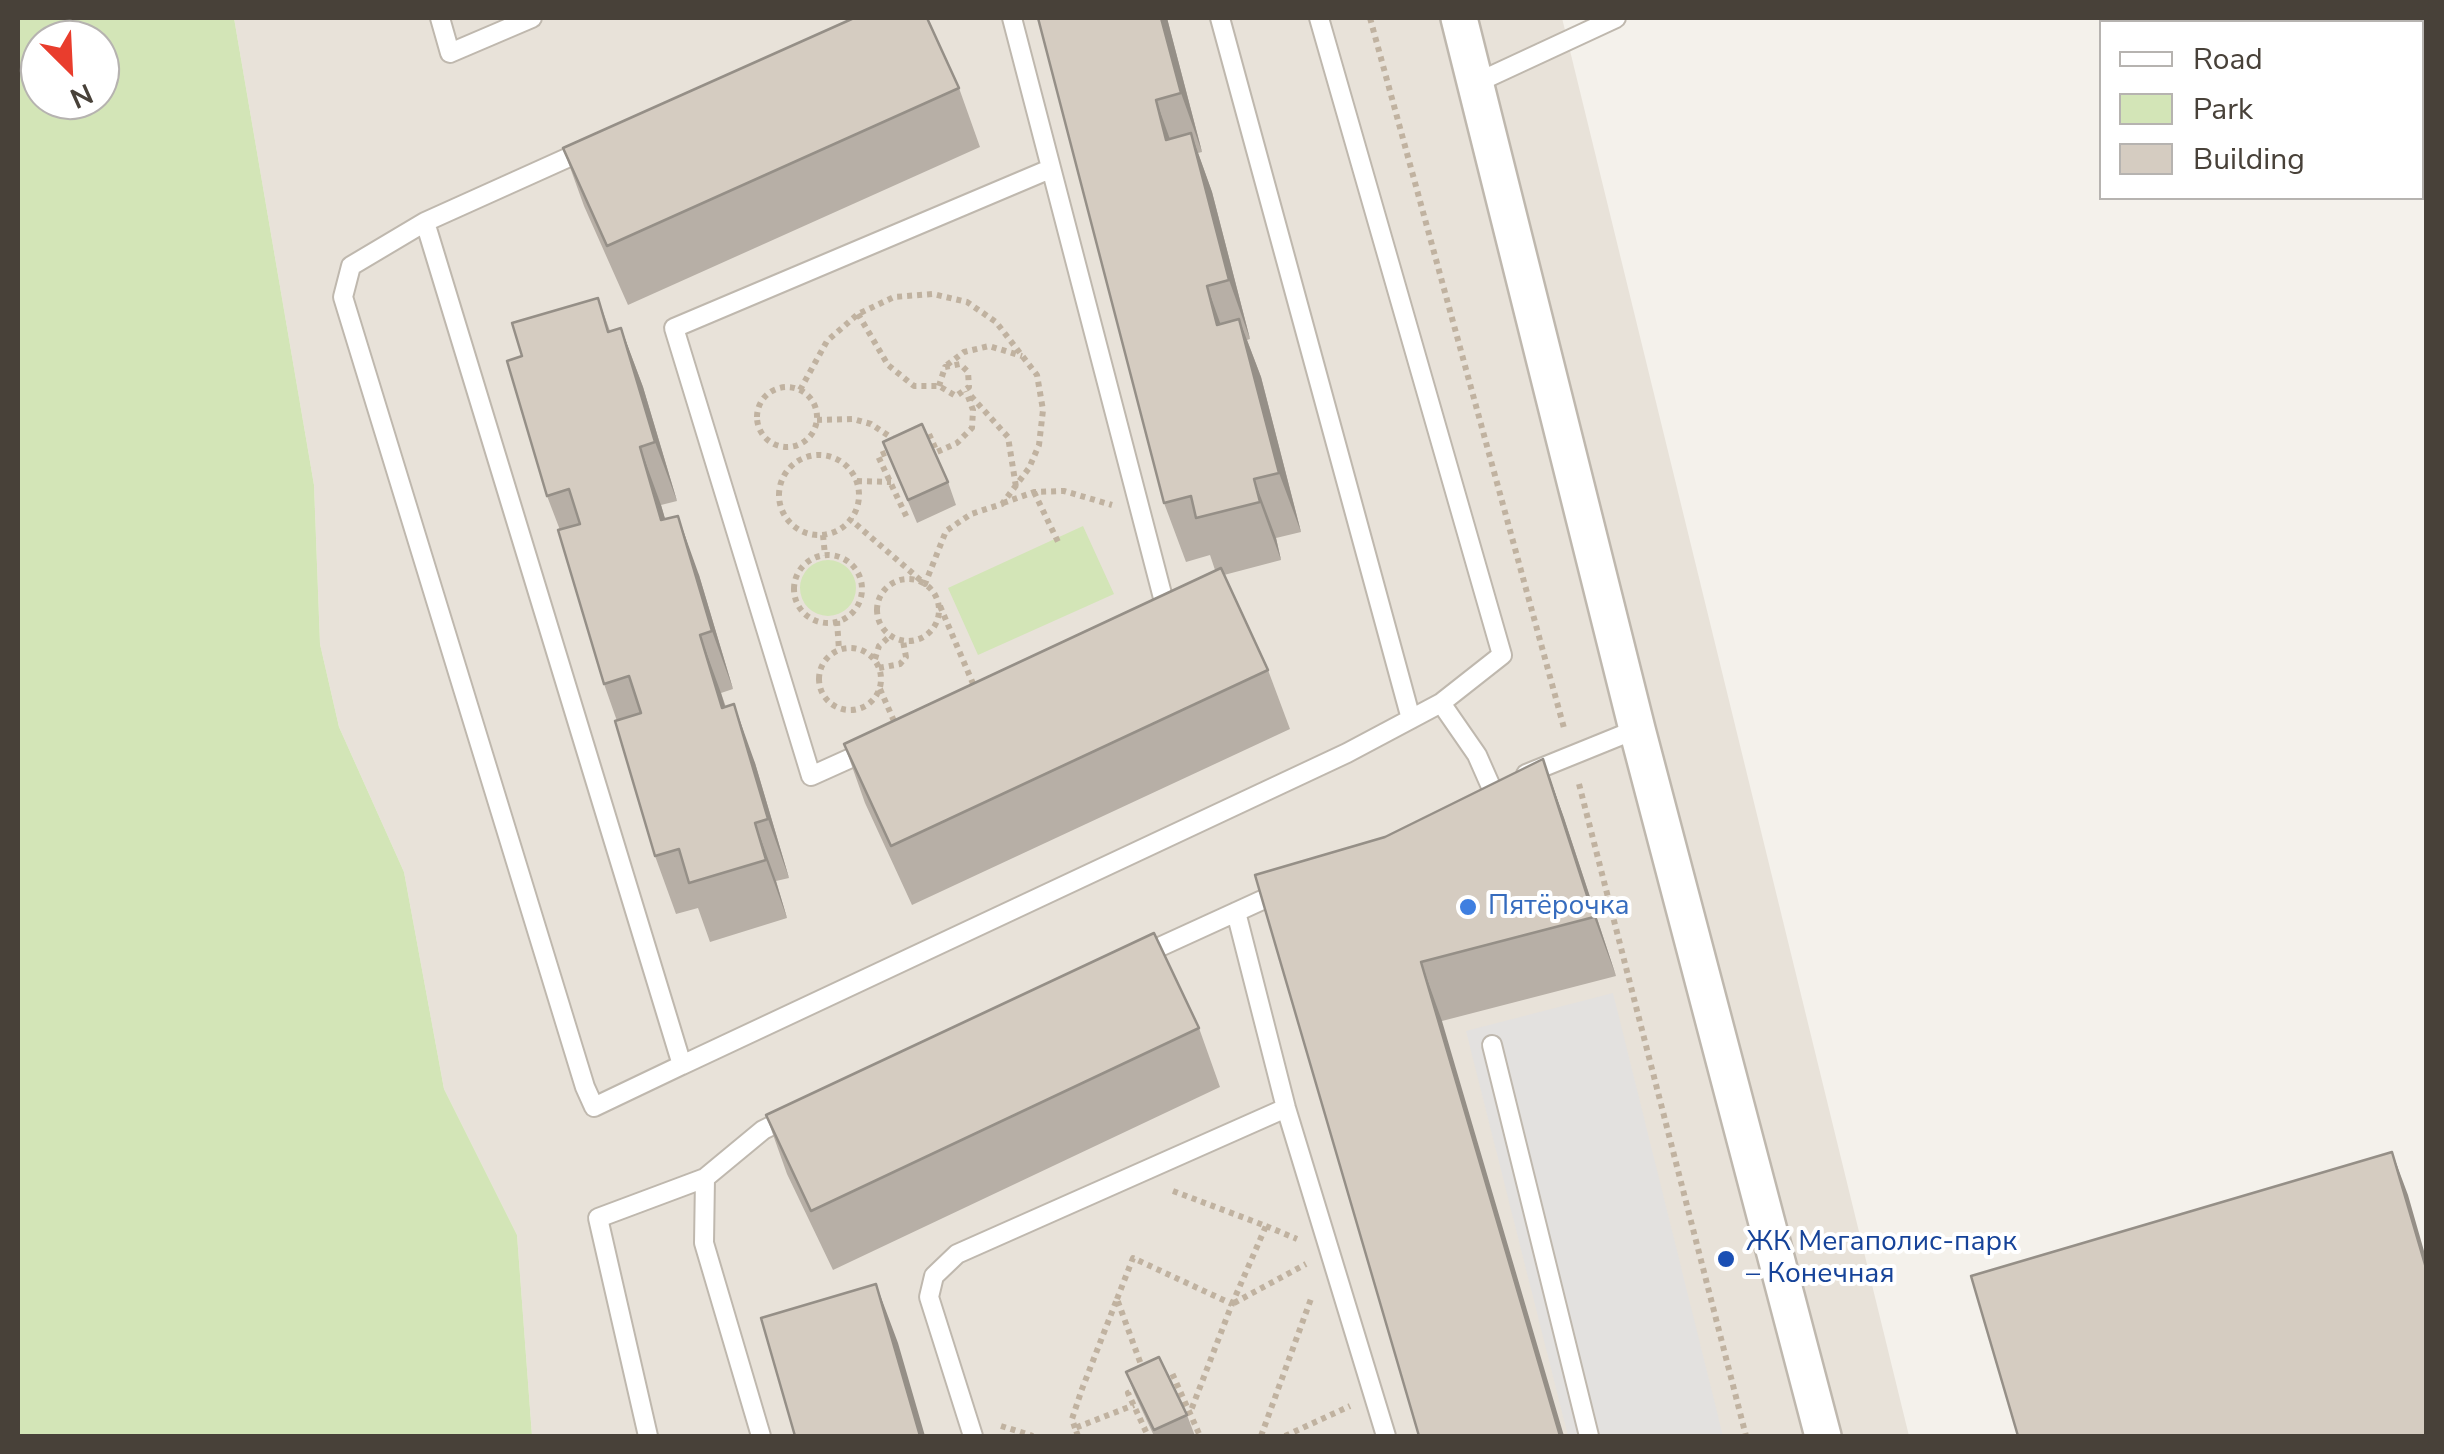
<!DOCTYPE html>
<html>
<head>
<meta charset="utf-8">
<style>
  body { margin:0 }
  #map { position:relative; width:2444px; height:1454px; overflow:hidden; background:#f4f1eb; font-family:"Nunito Sans",sans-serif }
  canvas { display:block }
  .frame { position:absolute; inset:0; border:20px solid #484139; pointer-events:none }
  .legend { position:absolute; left:2099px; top:20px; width:325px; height:180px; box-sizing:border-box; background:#fff; border:2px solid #b6b3b0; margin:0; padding:12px 18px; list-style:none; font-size:30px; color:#484139 }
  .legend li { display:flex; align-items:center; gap:20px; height:50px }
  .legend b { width:50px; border:2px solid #b6b3b0 }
  .north { position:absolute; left:20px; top:20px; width:100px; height:100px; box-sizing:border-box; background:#fff; border:2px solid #b6b3b0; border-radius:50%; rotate:156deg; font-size:28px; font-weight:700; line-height:40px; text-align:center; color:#484139 }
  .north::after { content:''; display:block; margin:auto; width:35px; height:45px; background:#e93d2d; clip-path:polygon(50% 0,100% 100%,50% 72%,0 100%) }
</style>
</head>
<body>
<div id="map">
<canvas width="2444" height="1454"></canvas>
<div class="frame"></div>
<ul class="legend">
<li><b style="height:12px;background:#fff"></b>Road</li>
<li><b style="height:28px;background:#d3e5b7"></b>Park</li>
<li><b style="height:28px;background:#d5ccc1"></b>Building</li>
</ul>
<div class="north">N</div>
</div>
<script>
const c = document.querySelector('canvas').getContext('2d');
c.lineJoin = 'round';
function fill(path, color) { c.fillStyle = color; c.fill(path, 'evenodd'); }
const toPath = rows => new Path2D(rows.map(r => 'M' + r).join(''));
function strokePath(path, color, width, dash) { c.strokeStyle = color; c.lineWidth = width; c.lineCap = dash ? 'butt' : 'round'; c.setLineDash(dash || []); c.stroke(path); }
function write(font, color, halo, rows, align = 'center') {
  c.font = font + ' "Nunito Sans",sans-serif'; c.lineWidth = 8; c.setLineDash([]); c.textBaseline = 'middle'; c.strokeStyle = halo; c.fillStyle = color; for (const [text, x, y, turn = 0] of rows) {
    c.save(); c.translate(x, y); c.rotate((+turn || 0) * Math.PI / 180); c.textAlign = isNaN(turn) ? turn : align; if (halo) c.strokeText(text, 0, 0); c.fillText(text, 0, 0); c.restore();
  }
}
fill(toPath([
  [234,18,1562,18,1909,1436,532,1436,517,1235,444,1089,404,872,339,727,320,644,314,485]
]), '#e8e2d9');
fill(toPath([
  [18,18,234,18,314,485,320,644,339,727,404,872,444,1089,517,1235,532,1436,18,1436],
  [40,40,100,40,100,100,40,100],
  [1083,526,1114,594,978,655,948,588],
  '800 588a28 28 0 1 1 56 0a28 28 0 1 1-56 0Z'
]), '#d3e5b7');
fill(toPath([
  [1613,993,1723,1436,1568,1436,1466,1031]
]), '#e3e1df');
const service = toPath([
  [440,18,450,53,532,18],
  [1012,18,1168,617],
  [1220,18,1411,719],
  [1476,83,1616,18],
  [587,149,425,222,682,1065,1347,753,1441,703,1502,655,1319,18],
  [425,222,351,266,343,297,585,1087,594,1107,682,1065],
  [1441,703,1477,755,1492,789],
  [871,749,811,776,674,328,1050,169],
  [1526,774,1637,729],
  [1236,912,1286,1108,1386,1436],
  [1142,955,1282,891],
  [1492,1045,1589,1436],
  [648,1436,598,1218,705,1178],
  [761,1436,704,1243,705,1178,763,1130,791,1116],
  [973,1436,929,1297,934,1276,957,1254,1286,1108]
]);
const minor = toPath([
  [1459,18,1637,729,1823,1436]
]);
strokePath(service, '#bfb8ae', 22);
strokePath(minor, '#bfb8ae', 40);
strokePath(toPath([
  [1370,18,1564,728],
  [858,314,888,365,914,386,939,386,956,396,969,387,968,372,960,364,945,367,939,386],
  [947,365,964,352,989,346,1022,356],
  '757 417a30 30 0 1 1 60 0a30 30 0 1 1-60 0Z',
  [800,390,827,341,858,314,894,297,933,294,967,302,996,322,1037,375,1043,410,1039,445,1029,468,1002,504,971,514,946,531,925,584,851,520],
  [971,396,1008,437,1016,487],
  [817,420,853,419,871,424,895,440],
  [920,438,929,434,937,452,957,443,972,428,973,410,966,391],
  [895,449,878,456,908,520],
  '779 495a40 40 0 1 1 80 0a40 40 0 1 1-80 0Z',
  [857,481,891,482],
  [1034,492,1060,546],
  [1003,503,1034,492,1064,491,1112,505],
  [823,535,825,555],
  '794 589a34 34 0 1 1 68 0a34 34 0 1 1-68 0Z',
  '877 610a31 31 0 1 1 62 0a31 31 0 1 1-62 0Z',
  [940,606,974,686,980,684],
  [837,621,839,650],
  '819 679a31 31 0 1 1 62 0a31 31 0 1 1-62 0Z',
  [875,659,879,646,890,636],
  [879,668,900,664,906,657,903,641],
  [880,689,897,728],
  [1579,784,1746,1436],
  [1173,1191,1266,1226,1232,1304],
  [1266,1226,1297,1239],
  [1117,1299,1133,1258,1232,1304,1190,1413],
  [1234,1303,1306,1264],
  [1164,1377,1172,1373,1200,1436],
  [1139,1388,1128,1393,1148,1436],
  [1001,1426,1033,1436],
  [1075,1428,1072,1419,1082,1389,1117,1299,1143,1370],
  [1078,1436,1075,1428,1134,1405],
  [1261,1436,1312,1296],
  [1285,1436,1350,1406]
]), '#c0b2a0', 6, [5, 5]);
strokePath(service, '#fff', 18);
strokePath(minor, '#fff', 35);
fill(toPath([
  [1038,18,1167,18,1202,152,1198,153,1212,192,1250,339,1247,340,1261,377,1301,532,1276,538,1281,560,1224,575,1268,670,1290,729,912,905,865,803,844,744,1215,570,1210,555,1186,562,1164,503],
  [959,88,980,147,628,305,584,206,563,148],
  [598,298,610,331,621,328,643,387,677,501,661,505,665,519,699,575,733,689,721,693,726,707,755,763,789,878,776,881,787,918,710,942,698,908,676,914,655,856,617,721,604,684,560,530,547,496,522,356],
  [883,442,948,482,956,505,917,523],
  [1543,759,1564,818,1616,976,1442,1021,1419,1436,1385,837],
  [1199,1028,1220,1087,833,1270,787,1174,766,1115],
  [1126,1372,1187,1415,1195,1436,1154,1436,1135,1395]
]), '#b7afa6');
fill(toPath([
  [1161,18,1167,18,1202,152,1181,93],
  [1156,100,1177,159,1166,140],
  [1191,133,1212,192,1250,339,1229,280],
  [1207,286,1228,345,1217,325],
  [1239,319,1261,377,1301,532,1279,473],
  [621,328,643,387,677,501,655,442],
  [640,447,661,505,683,579,661,520],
  [1254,479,1276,538,1281,560,1260,502],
  [678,516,699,575,733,689,712,631],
  [700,635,721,693,743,767,722,708],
  [734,704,755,763,789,878,768,819],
  [1543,759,1564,818,1616,976,1594,917],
  [755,823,776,881,787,918,766,860],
  [1421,962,1442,1021,1564,1436,1560,1436],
  [2392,1152,2408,1195,2426,1258,2426,1268],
  [876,1284,898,1343,925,1436,920,1436]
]), '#958f87');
const building = toPath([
  [854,18,927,18,959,88,607,246,563,148,854,18],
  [1038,18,1161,18,1181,93,1156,100,1166,140,1191,133,1229,280,1207,286,1217,325,1239,319,1279,473,1254,479,1260,502,1196,518,1191,496,1164,503,1038,18],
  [598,298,608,332,621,328,655,442,640,447,661,520,678,516,712,631,700,635,722,708,734,704,768,819,755,823,766,860,689,883,679,849,655,856,615,721,641,713,629,676,604,684,558,530,580,524,569,489,547,496,507,361,522,356,512,323,598,298],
  [922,424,948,482,908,500,883,442,922,424],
  [1221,568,1268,670,891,846,844,744,1221,568],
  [1543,759,1594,917,1421,962,1560,1436,1419,1436,1255,875,1385,837,1543,759],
  [1154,933,1199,1028,811,1211,766,1115,1154,933],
  [2392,1152,2426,1268,2426,1436,2018,1436,1971,1276,2392,1152],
  [876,1284,920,1436,795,1436,761,1318,876,1284],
  [1159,1357,1187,1415,1154,1430,1126,1372,1159,1357]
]);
fill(building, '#d5ccc1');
strokePath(building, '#958f87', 2.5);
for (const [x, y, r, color] of [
  [1468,907,10,"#3f7fe0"],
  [1726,1259,10,"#1a4fb4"]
]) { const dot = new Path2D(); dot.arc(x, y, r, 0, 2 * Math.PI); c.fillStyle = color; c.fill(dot); strokePath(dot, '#fff', 4); }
write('28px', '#366cbe', '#fff', [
  ["Пятёрочка",1488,907]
], 'left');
write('28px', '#164399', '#fff', [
  ["ЖК Мегаполис-парк",1746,1243],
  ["– Конечная",1746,1275]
], 'left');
</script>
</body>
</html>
